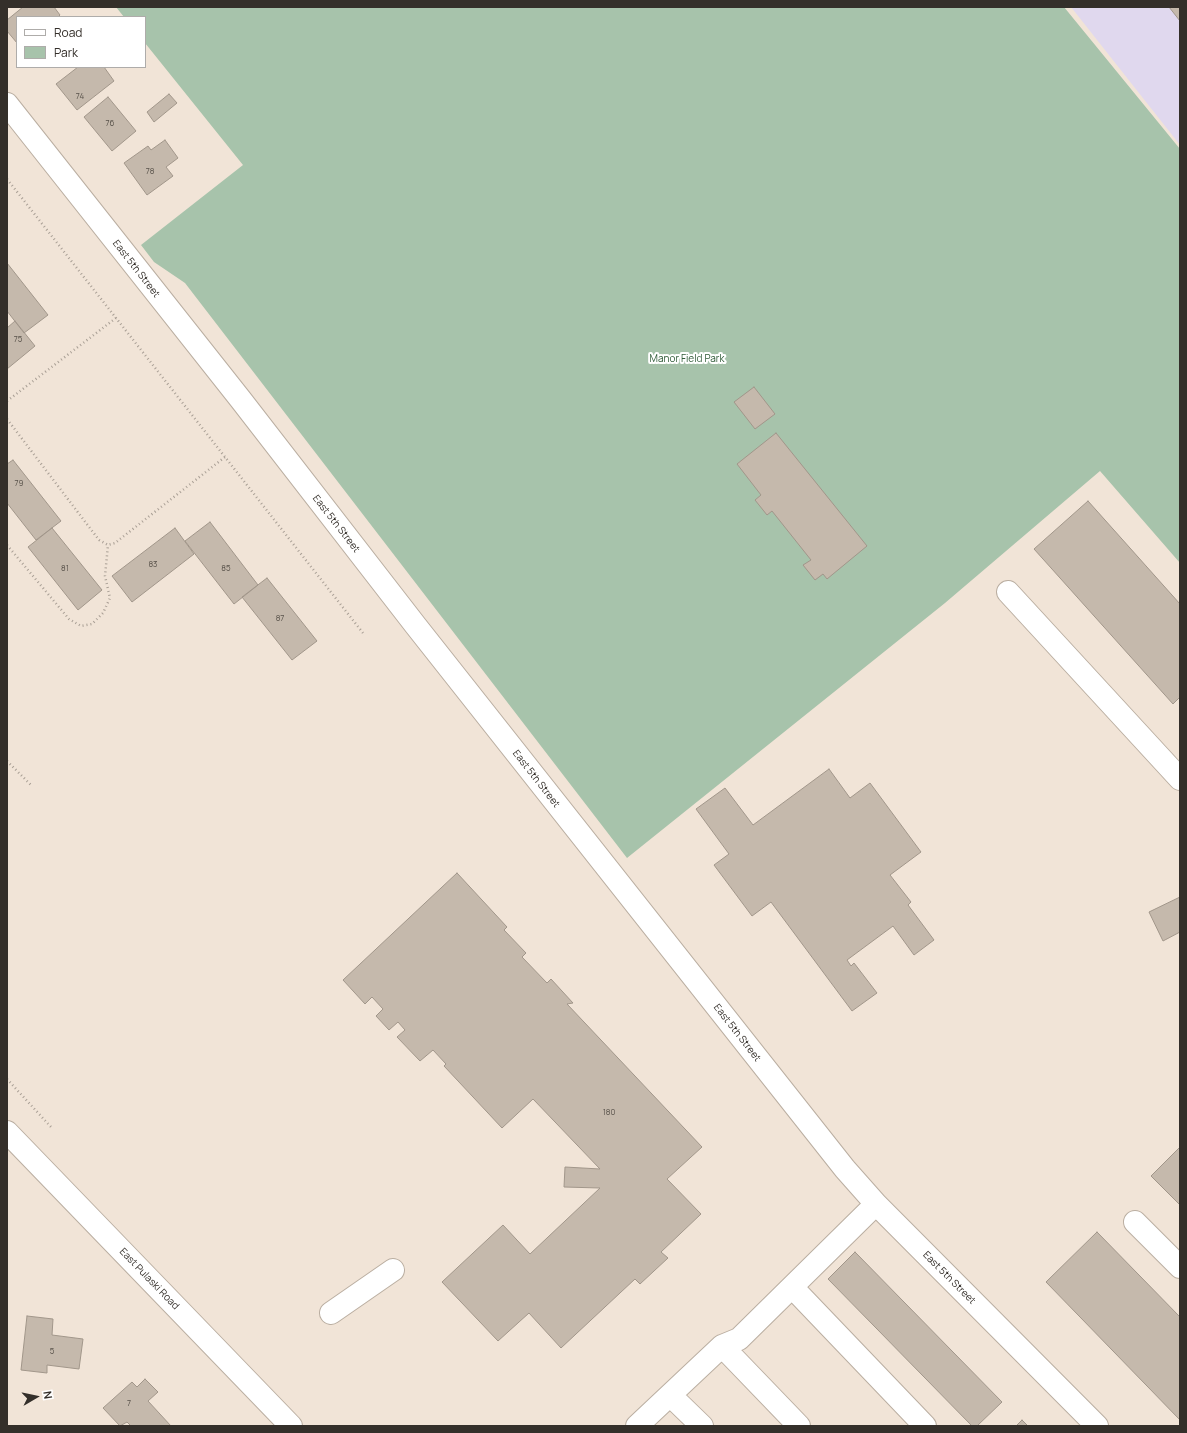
<!DOCTYPE html>
<html>
<head>
<meta charset="utf-8">
<style>
  body { margin:0 }
  #map { position:relative; width:1187px; height:1433px; overflow:hidden; background:#f1e4d7; font-family:Manrope,sans-serif }
  canvas { display:block }
  .frame { position:absolute; inset:0; border:8px solid #342f2a; pointer-events:none }
  .legend { position:absolute; left:16px; top:16px; width:130px; height:52px; box-sizing:border-box; background:#fff; border:1px solid #aeacaa; margin:0; padding:5px 7px; list-style:none; font-size:12px; color:#342f2a }
  .legend li { display:flex; align-items:center; gap:8px; height:20px }
  .legend b { width:20px; border:1px solid #aeacaa }
  .north { position:absolute; left:16px; top:1377px; width:40px; height:40px; -webkit-text-stroke:3px #fff; paint-order:stroke; rotate:81deg; font-size:11px; font-weight:700; line-height:16px; text-align:center; color:#342f2a }
  .north::after { content:''; display:block; margin:auto; width:14px; height:18px; background:#342f2a; clip-path:polygon(50% 0,100% 100%,50% 72%,0 100%) }
</style>
</head>
<body>
<div id="map">
<canvas width="1187" height="1433"></canvas>
<div class="frame"></div>
<ul class="legend">
<li><b style="height:5px;background:#fff"></b>Road</li>
<li><b style="height:11px;background:#a7c3ab"></b>Park</li>
</ul>
<div class="north">N</div>
</div>
<script>
const c = document.querySelector('canvas').getContext('2d');
c.lineJoin = 'round';
function fill(path, color) { c.fillStyle = color; c.fill(path, 'evenodd'); }
const toPath = rows => new Path2D(rows.map(r => 'M' + r).join(''));
function strokePath(path, color, width, dash) { c.strokeStyle = color; c.lineWidth = width; c.lineCap = dash ? 'butt' : 'round'; c.setLineDash(dash || []); c.stroke(path); }
function write(font, color, halo, rows, align = 'center') {
  c.font = font + ' Manrope,sans-serif'; c.lineWidth = 4; c.setLineDash([]); c.textBaseline = 'middle'; c.strokeStyle = halo; c.fillStyle = color; for (const [text, x, y, turn = 0] of rows) {
    c.save(); c.translate(x, y); c.rotate((+turn || 0) * Math.PI / 180); c.textAlign = isNaN(turn) ? turn : align; if (halo) c.strokeText(text, 0, 0); c.fillText(text, 0, 0); c.restore();
  }
}
fill(toPath([
  [1071,7,1180,7,1180,145]
]), '#e0d8ee');
fill(toPath([
  [116,7,1064,7,1180,149,1180,563,1100,471,945,603,627,858,185,283,154,262,141,245,243,165,145,43,145,17,124,17]
]), '#a7c3ab');
const building = toPath([
  [23,7,54,7,60,15,58,17,17,17,17,43,7,31,7,20,23,7],
  [1169,7,1180,7,1180,21,1169,7],
  [78,67,104,67,114,81,77,110,56,84,78,67],
  [169,94,177,103,154,122,147,112,169,94],
  [108,97,136,131,112,151,84,117,108,97],
  [165,140,178,158,166,167,173,176,147,195,124,163,148,146,151,150,165,140],
  [7,263,48,315,24,333,7,311,7,263],
  [15,321,35,346,7,369,7,328,15,321],
  [754,387,775,414,755,429,734,402,754,387],
  [776,433,867,546,827,579,823,574,815,580,803,565,811,560,772,511,767,515,755,500,761,495,737,464,776,433],
  [13,460,61,521,36,540,7,503,7,464,13,460],
  [1088,501,1180,604,1180,697,1173,704,1034,549,1088,501],
  [210,522,258,585,234,604,185,541,210,522],
  [52,528,102,590,78,610,28,547,52,528],
  [175,528,194,554,132,602,112,576,175,528],
  [267,578,317,641,292,660,242,597,267,578],
  [829,769,850,798,870,783,921,852,890,875,911,902,908,905,934,940,914,955,893,926,847,960,851,966,854,963,877,993,852,1011,771,902,752,916,714,865,729,854,696,809,725,788,753,825,829,769],
  [457,873,507,927,504,930,526,953,522,957,547,983,551,979,573,1003,567,1004,702,1147,667,1179,701,1214,661,1252,668,1258,640,1284,635,1279,561,1348,529,1313,498,1341,442,1282,503,1225,530,1254,600,1188,564,1187,565,1167,600,1169,533,1099,502,1128,444,1066,446,1064,433,1050,420,1061,397,1037,405,1030,398,1022,389,1030,376,1016,383,1009,372,997,365,1004,343,980,457,873],
  [1180,897,1180,932,1163,941,1149,912,1180,897],
  [1180,1147,1180,1205,1151,1176,1180,1147],
  [1097,1232,1180,1317,1180,1420,1046,1282,1097,1232],
  [855,1252,1002,1402,977,1426,972,1426,828,1279,855,1252],
  [27,1316,53,1319,52,1335,83,1339,79,1369,47,1365,47,1373,21,1370,27,1316],
  [145,1379,158,1392,148,1401,171,1426,131,1426,127,1422,120,1426,103,1408,132,1382,137,1387,145,1379],
  [1022,1420,1028,1426,1016,1426,1022,1420]
]);
fill(building, '#c5b9ac');
strokePath(building, '#a1968a', 1);
const minor = toPath([
  [7,104,241,400,416,626,845,1169,876,1204,1097,1426],
  [1008,592,1180,779],
  [1135,1222,1180,1267],
  [792,1287,925,1426],
  [331,1313,393,1270],
  [722,1346,799,1426],
  [670,1395,702,1426],
  [637,1426,722,1346,739,1339,876,1204]
]);
const major = toPath([
  [7,1132,291,1426]
]);
strokePath(minor, '#baaea1', 24);
strokePath(major, '#baaea1', 24);
strokePath(toPath([
  [7,179,363,633],
  [7,401,116,318],
  [7,419,99,540,108,545,115,543,225,457],
  [7,545,69,619,81,626,92,624,103,613,110,598,105,576,108,545],
  [7,761,31,785],
  [7,1079,51,1127]
]), '#a99f95', 2.5, [1, 3]);
strokePath(minor, '#fff', 22);
strokePath(major, '#fff', 22);
write('8px', '#58524a', null, [
  ["74",80,97],
  ["76",110,124],
  ["78",150,172],
  ["75",18,340],
  ["79",19,484],
  ["83",153,565],
  ["81",65,569],
  ["85",226,569],
  ["87",280,619],
  ["180",609,1113],
  ["5",52,1352],
  ["7",129,1404]
]);
write('10px', '#342f2a', '#fff', [
  ["East 5th Street",136,269,52],
  ["East 5th Street",336,524,52],
  ["East 5th Street",536,779,52],
  ["East 5th Street",737,1033,52],
  ["East 5th Street",949,1278,45],
  ["East Pulaski Road",149,1279,46]
]);
write('10px', '#2e5a36', '#fff', [
  ["Manor Field Park",687,359]
]);
</script>
</body>
</html>
